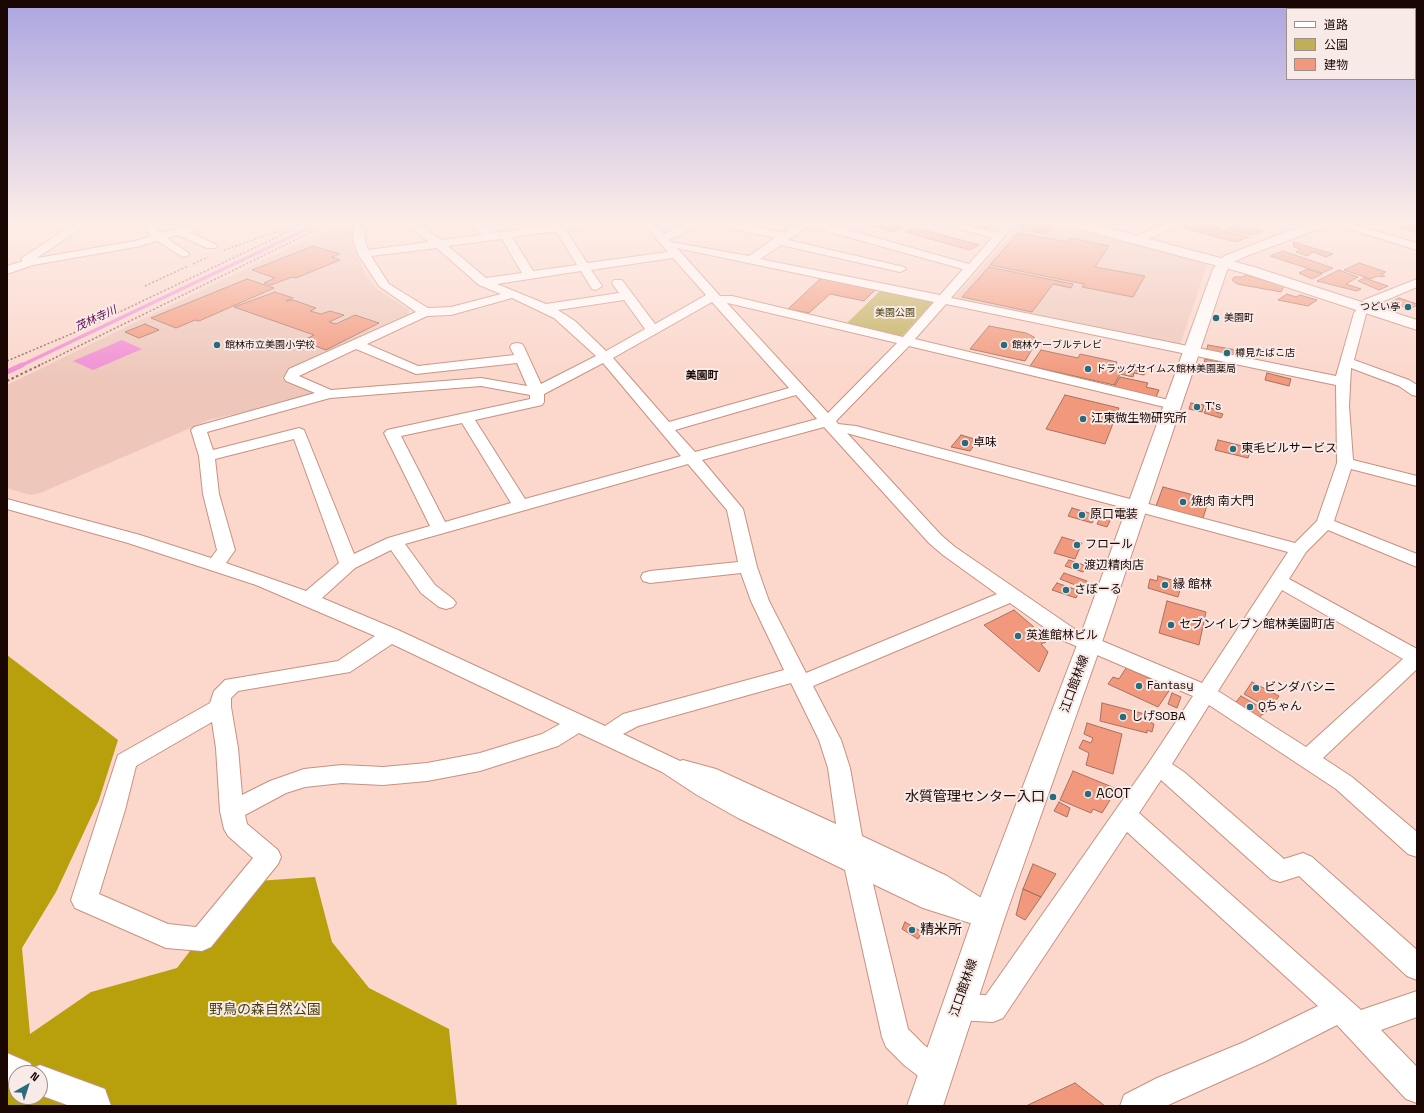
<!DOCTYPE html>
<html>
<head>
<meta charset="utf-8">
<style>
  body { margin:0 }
  #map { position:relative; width:1424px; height:1113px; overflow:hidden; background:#fbd7cc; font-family:"Space Grotesk","Noto Sans JP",sans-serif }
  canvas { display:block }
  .frame { position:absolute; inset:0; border:8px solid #1a0703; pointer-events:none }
  .legend { position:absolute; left:1286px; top:8px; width:130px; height:72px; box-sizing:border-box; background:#f7eae7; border:1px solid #9f8f8c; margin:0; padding:5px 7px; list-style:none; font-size:12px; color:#1a0703 }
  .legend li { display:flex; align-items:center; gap:8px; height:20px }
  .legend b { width:20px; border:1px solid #9f8f8c }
  .north { position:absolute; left:8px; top:1065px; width:40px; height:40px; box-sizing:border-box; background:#f7eae7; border:1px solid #9f8f8c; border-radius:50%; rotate:39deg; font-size:11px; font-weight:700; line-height:16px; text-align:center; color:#1a0703 }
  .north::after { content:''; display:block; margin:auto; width:14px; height:18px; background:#286b7d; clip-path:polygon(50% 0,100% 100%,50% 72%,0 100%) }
</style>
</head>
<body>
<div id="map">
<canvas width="1424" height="1113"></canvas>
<div class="frame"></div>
<ul class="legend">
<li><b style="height:5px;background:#fff"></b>道路</li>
<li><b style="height:11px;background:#c0af59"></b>公園</li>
<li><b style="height:11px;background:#f2997d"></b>建物</li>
</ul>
<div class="north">N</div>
</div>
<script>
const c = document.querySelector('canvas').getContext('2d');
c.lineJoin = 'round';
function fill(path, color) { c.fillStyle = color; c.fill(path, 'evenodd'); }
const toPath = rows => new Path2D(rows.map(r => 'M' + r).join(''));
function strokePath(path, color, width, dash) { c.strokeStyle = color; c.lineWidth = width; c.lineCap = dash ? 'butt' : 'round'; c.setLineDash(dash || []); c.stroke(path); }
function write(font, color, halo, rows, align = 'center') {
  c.font = font + ' "Space Grotesk","Noto Sans JP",sans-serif'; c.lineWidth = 4; c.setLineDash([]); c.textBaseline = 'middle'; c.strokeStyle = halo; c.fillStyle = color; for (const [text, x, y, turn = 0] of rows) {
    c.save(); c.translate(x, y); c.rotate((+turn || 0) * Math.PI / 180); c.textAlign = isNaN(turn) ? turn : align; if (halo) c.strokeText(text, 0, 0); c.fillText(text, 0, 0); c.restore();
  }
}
fill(toPath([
  [344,221,352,223,351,243,366,275,376,288,409,310,408,315,289,369,282,379,319,395,209,420,40,493,30,495,7,488,7,385],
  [1024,221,1053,221,1200,260,1207,265,1180,345,956,300,954,298]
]), '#eec7ba');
fill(toPath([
  [881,290,934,301,902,336,847,323]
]), '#c0af59');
fill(toPath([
  [7,655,118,740,99,800,56,892,22,948,30,1034,91,992,177,968,243,882,315,877,332,942,369,988,449,1029,457,1106,7,1106],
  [16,1073,40,1073,40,1097,16,1097]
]), '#b7a00c');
fill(toPath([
  [122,340,142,349,93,370,73,361]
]), '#f08fd4');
strokePath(toPath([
  [20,366,324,221]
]), '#f08fd4', 3.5);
strokePath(toPath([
  [7,372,22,365]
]), '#f08fd4', 5);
const building = toPath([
  [856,221,884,221,903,227,893,232,856,221],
  [987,221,999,221,1000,222,988,229,978,227,987,221],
  [1028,221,1034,221,1056,227,1045,234,1019,227,1028,221],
  [1142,221,1166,221,1160,226,1142,221],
  [1196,221,1230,223,1217,229,1249,237,1236,242,1179,227,1196,221],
  [1376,221,1409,221,1417,224,1417,233,1376,221],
  [1236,225,1263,231,1253,235,1225,229,1236,225],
  [914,227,979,245,970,250,905,232,914,227],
  [1018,233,1067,242,1070,238,1109,246,1095,267,1145,276,1133,297,1082,287,1084,284,990,265,1018,233],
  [1293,242,1333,254,1326,257,1313,252,1307,256,1296,252,1300,249,1294,247,1293,242],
  [313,246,340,254,332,257,340,260,296,278,292,277,271,285,264,283,275,278,252,270,313,246],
  [1283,251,1333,268,1322,273,1270,256,1283,251],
  [1359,263,1386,272,1381,274,1385,276,1382,277,1377,276,1371,279,1344,270,1359,263],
  [989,267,1073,284,1071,288,1053,284,1032,312,962,297,989,267],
  [1307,269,1322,274,1312,279,1299,273,1307,269],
  [1339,270,1358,277,1346,284,1361,289,1357,291,1317,281,1339,270],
  [1246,275,1284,286,1281,292,1237,284,1232,280,1234,277,1242,277,1246,275],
  [821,278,875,290,864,301,830,294,809,313,788,309,821,278],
  [1364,278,1388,286,1379,290,1358,281,1364,278],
  [247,279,274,288,199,321,195,320,176,328,151,318,247,279],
  [275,292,293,298,286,301,293,300,316,308,310,311,321,314,330,311,344,315,329,322,336,324,355,315,379,323,326,350,302,341,314,335,234,307,275,292],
  [1287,294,1296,297,1300,295,1317,300,1308,306,1278,300,1287,294],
  [1399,298,1417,304,1417,305,1410,309,1391,302,1399,298],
  [145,324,159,330,139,338,125,332,145,324],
  [989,326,1026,333,1034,337,1037,341,1025,361,970,349,989,326],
  [1208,345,1236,350,1234,356,1206,351,1208,345],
  [1041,350,1078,358,1080,354,1117,362,1115,366,1146,372,1144,375,1134,373,1133,377,1120,374,1114,385,1030,366,1041,350],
  [1205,359,1229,364,1227,371,1205,366,1207,362,1204,362,1205,359],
  [1267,373,1291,379,1289,386,1265,380,1267,373],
  [1120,377,1148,383,1146,387,1159,390,1156,397,1114,387,1120,377],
  [1065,395,1119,408,1105,444,1046,429,1065,395],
  [1191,403,1204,405,1202,412,1189,409,1191,403],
  [1207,407,1217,410,1216,412,1223,414,1221,418,1204,413,1207,407],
  [961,435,978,440,970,451,951,447,961,435],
  [1218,440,1251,448,1248,458,1215,450,1218,440],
  [1163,487,1209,499,1203,518,1156,506,1163,487],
  [1072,508,1096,515,1092,523,1068,516,1072,508],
  [1101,516,1111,519,1107,527,1097,524,1101,516],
  [1062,537,1082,543,1075,559,1054,553,1062,537],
  [1069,560,1087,566,1083,572,1065,566,1069,560],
  [1064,573,1087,581,1083,588,1060,579,1064,573],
  [1158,576,1182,583,1178,597,1148,588,1150,579,1157,581,1158,576],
  [1057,583,1080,591,1076,598,1052,590,1057,583],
  [1167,601,1206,612,1199,645,1159,633,1167,601],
  [1014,610,1035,628,1032,631,1046,642,1041,644,1048,652,1039,672,984,625,1014,610],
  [1126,668,1171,688,1158,707,1108,684,1113,677,1119,679,1126,668],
  [1252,682,1279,696,1273,705,1262,700,1260,703,1244,694,1252,682],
  [1172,693,1181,697,1177,708,1168,704,1172,693],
  [1241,696,1267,711,1258,718,1235,703,1241,696],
  [1102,703,1145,714,1146,720,1154,724,1152,732,1147,730,1147,733,1100,721,1102,703],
  [1087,723,1122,734,1113,774,1086,765,1089,753,1079,748,1083,740,1091,743,1093,738,1084,734,1087,723],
  [1073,771,1117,789,1102,813,1093,809,1091,813,1060,800,1073,771],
  [1059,802,1070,808,1067,817,1054,811,1059,802],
  [1033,864,1056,874,1041,897,1023,889,1033,864],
  [1023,889,1041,897,1025,920,1016,915,1023,889],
  [905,922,922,932,918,939,902,929,905,922],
  [1075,1083,1105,1106,1026,1106,1075,1083]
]);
fill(building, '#f2997d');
strokePath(building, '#a67160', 1);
const minor = toPath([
  [79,221,92,221,37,258,135,241,152,236,147,231,146,221,156,221,157,230,163,233,203,221,221,221,189,232,215,244,217,246,215,248,207,248,178,235,167,238,187,252,189,254,187,256,183,257,157,241,136,247,33,265,7,274,7,266,23,261,21,259,23,257,79,221],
  [354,221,364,221,365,240,368,250,429,242,402,221,415,221,441,240,482,235,468,221,480,221,493,233,583,221,615,221,610,224,566,230,587,263,668,252,641,221,652,221,664,234,689,221,703,221,677,237,669,239,671,242,749,256,775,238,711,224,706,221,728,221,783,233,800,221,817,221,969,264,992,238,934,221,953,221,997,233,1007,221,1018,221,951,298,1336,376,1354,313,1364,300,1417,279,1417,287,1372,306,1366,314,1354,360,1409,380,1417,385,1417,396,1412,395,1399,386,1351,368,1349,406,1353,460,1417,476,1417,486,1351,469,1334,521,1417,554,1417,567,1328,530,1306,552,1289,579,1417,649,1417,669,1323,758,1352,777,1417,832,1417,857,1408,854,1336,789,1209,705,1172,764,1184,772,1284,859,1303,853,1312,857,1417,950,1417,980,1407,976,1299,876,1280,882,1271,879,1161,780,1139,813,1361,1010,1417,991,1417,1017,1381,1030,1417,1067,1417,1103,1406,1099,1337,1025,1264,1062,1166,1106,1120,1106,1124,1095,1157,1078,1244,1042,1318,1006,1127,832,1003,1018,993,1022,957,1020,947,1016,943,1007,947,998,957,994,986,995,1150,761,1193,696,1062,640,1010,603,813,686,841,740,850,768,862,836,947,876,983,899,986,905,998,909,1002,917,998,925,989,929,923,908,873,884,908,1029,924,1045,946,1062,951,1072,946,1082,936,1087,926,1082,904,1065,886,1047,882,1037,845,870,738,818,697,795,662,772,579,733,558,746,480,771,427,781,383,785,342,783,305,787,286,793,245,815,247,824,278,850,281,857,278,864,211,947,202,951,166,948,75,908,71,900,118,755,210,703,214,691,225,680,338,661,375,636,256,585,128,543,7,509,7,499,140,535,211,558,217,550,203,494,199,456,191,430,194,427,315,393,286,381,284,378,289,369,416,312,379,286,358,254,353,240,354,221],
  [808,226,963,269,940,295,760,259,781,245,900,272,906,269,904,267,788,240,808,226],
  [556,231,577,265,533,271,512,237,556,231],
  [502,239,522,273,486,278,448,246,502,239],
  [437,248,479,285,501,294,451,307,428,308,389,284,371,256,437,248],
  [677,248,934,302,903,337,732,296,720,296,677,248],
  [673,258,706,295,655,324,622,280,614,280,612,283,619,293,546,304,497,284,581,271,592,289,596,290,602,286,591,270,673,258],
  [512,298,554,318,596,356,541,384,524,347,522,344,517,343,512,344,510,347,514,355,418,366,367,344,427,316,451,315,512,298],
  [624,300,645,329,606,351,575,321,558,310,624,300],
  [712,302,789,388,669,422,613,358,712,302],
  [727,303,732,304,897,343,828,413,727,303],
  [946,304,1336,385,1337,463,1317,521,1295,543,856,426,838,424,836,421,909,346,1173,409,1178,408,1180,405,1178,402,1173,401,915,339,946,304],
  [356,349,416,374,517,363,527,386,481,378,331,390,299,376,356,349],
  [603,363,681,456,525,499,475,420,542,405,544,402,544,394,603,363],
  [481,386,530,395,530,399,387,430,384,433,430,526,388,538,354,554,304,430,299,428,213,450,207,432,330,398,481,386],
  [796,395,817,419,695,452,675,430,796,395],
  [462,423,511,503,445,522,401,436,462,423],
  [824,427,929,543,943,555,997,594,806,673,769,601,757,567,743,509,702,460,824,427],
  [847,433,850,434,1288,552,1202,683,1076,630,955,547,941,535,847,433],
  [294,439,339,563,306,591,226,563,235,550,219,494,215,459,294,439],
  [688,464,727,510,738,562,650,571,643,573,641,577,643,581,650,583,741,573,751,601,784,670,623,714,605,726,398,630,322,598,355,568,391,550,421,593,439,607,446,609,453,607,456,603,453,599,435,585,405,544,688,464],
  [1282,590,1403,659,1306,747,1218,691,1282,590],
  [392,644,560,724,542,734,480,753,427,763,383,767,342,765,304,769,270,781,242,795,238,748,231,707,231,698,238,691,350,672,392,644],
  [791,683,819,740,828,768,836,824,716,769,683,760,680,761,623,734,638,726,791,683],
  [212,722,216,748,220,811,224,829,228,836,253,858,196,927,168,924,99,894,125,810,136,766,212,722],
  [1173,221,1189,221,1147,239,1143,240,1138,237,1139,235,1173,221],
  [1323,221,1341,221,1417,243,1417,250,1323,221],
  [7,1053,30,1063,33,1068,40,1065,105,1089,111,1106,70,1106,40,1095,40,1073,16,1073,16,1086,7,1083,7,1053]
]);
const major = toPath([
  [1314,221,1333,221,1332,224,1249,255,1234,262,1227,270,1101,645,1005,917,943,1106,907,1106,973,917,1077,645,1213,269,1224,256,1314,221]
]);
const highway = toPath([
  [1059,221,1082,221,1254,267,1417,320,1417,330,1244,273,1060,224,1059,221]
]);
strokePath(minor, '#c89180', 2);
strokePath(major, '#c89180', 2);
strokePath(highway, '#c89180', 2);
strokePath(toPath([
  [224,250,282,230,300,221],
  [193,264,208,257],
  [145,286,188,266],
  [7,361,90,326,311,221],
  [38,366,334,221]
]), '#886d65', 1.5, [2, 2]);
strokePath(toPath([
  [7,381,40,365]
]), '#886d65', 2, [2.5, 2.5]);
fill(minor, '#fff');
fill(major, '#fff');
fill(highway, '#fff');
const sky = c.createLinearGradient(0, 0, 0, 377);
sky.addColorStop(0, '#aba5e0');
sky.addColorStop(0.59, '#fdede8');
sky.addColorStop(1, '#fdede800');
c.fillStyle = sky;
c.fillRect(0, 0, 1424, 377);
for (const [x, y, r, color] of [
  [1408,307,4,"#286b7d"],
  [1216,318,4,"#286b7d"],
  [217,345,4,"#286b7d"],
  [1004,345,4,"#286b7d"],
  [1227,353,4,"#286b7d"],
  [1088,369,4,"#286b7d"],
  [1197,407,4,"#286b7d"],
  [1083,419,4,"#286b7d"],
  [965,443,4,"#286b7d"],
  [1233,449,4,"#286b7d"],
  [1183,502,4,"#286b7d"],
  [1082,515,4,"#286b7d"],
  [1077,545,4,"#286b7d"],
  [1076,566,4,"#286b7d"],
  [1165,585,4,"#286b7d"],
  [1066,590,4,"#286b7d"],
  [1171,625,4,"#286b7d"],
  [1018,636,4,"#286b7d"],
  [1139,686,4,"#286b7d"],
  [1256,688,4,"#286b7d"],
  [1250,707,4,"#286b7d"],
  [1123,717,4,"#286b7d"],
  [1088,794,4,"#286b7d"],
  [1053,797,4,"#286b7d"],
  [912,930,4,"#286b7d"]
]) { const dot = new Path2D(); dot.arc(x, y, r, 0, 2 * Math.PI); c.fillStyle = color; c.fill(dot); strokePath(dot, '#f7eae7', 1.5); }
write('10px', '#1a0703', '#f7eae7', [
  ["つどい亭",1400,307,"right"],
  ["美園町",1224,318],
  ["館林市立美園小学校",225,345],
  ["館林ケーブルテレビ",1012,345],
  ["樽見たばこ店",1235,353],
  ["ドラッグセイムス館林美園薬局",1096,369]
], 'left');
write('10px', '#49400b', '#f7eae7', [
  ["美園公園",895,313]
]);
write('italic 11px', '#60084f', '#f7eae7', [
  ["茂林寺川",96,319,-25]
]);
write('bold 11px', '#1a0703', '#f7eae7', [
  ["美園町",702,376]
]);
write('12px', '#1a0703', '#f7eae7', [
  ["T's",1205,407],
  ["江東微生物研究所",1091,419],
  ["卓味",973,443],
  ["東毛ビルサービス",1241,449],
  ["焼肉 南大門",1191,502],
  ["原口電装",1090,515],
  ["フロール",1085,545],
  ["渡辺精肉店",1084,566],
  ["縁 館林",1173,585],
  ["さぼーる",1074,590],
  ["セブンイレブン館林美園町店",1179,625],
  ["英進館林ビル",1026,636],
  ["Fantasy",1147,686],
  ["ビンダバシニ",1264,688],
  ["Qちゃん",1258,707],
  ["しげSOBA",1131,717]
], 'left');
write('12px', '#1a0703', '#f7eae7', [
  ["江口館林線",1075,684,-70],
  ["江口館林線",964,988,-71]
]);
write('14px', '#1a0703', '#f7eae7', [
  ["ACOT",1096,794],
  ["水質管理センター入口",1045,797,"right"],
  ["精米所",920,930]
], 'left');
write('14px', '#49400b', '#f7eae7', [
  ["野鳥の森自然公園",265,1010]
]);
</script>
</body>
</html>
